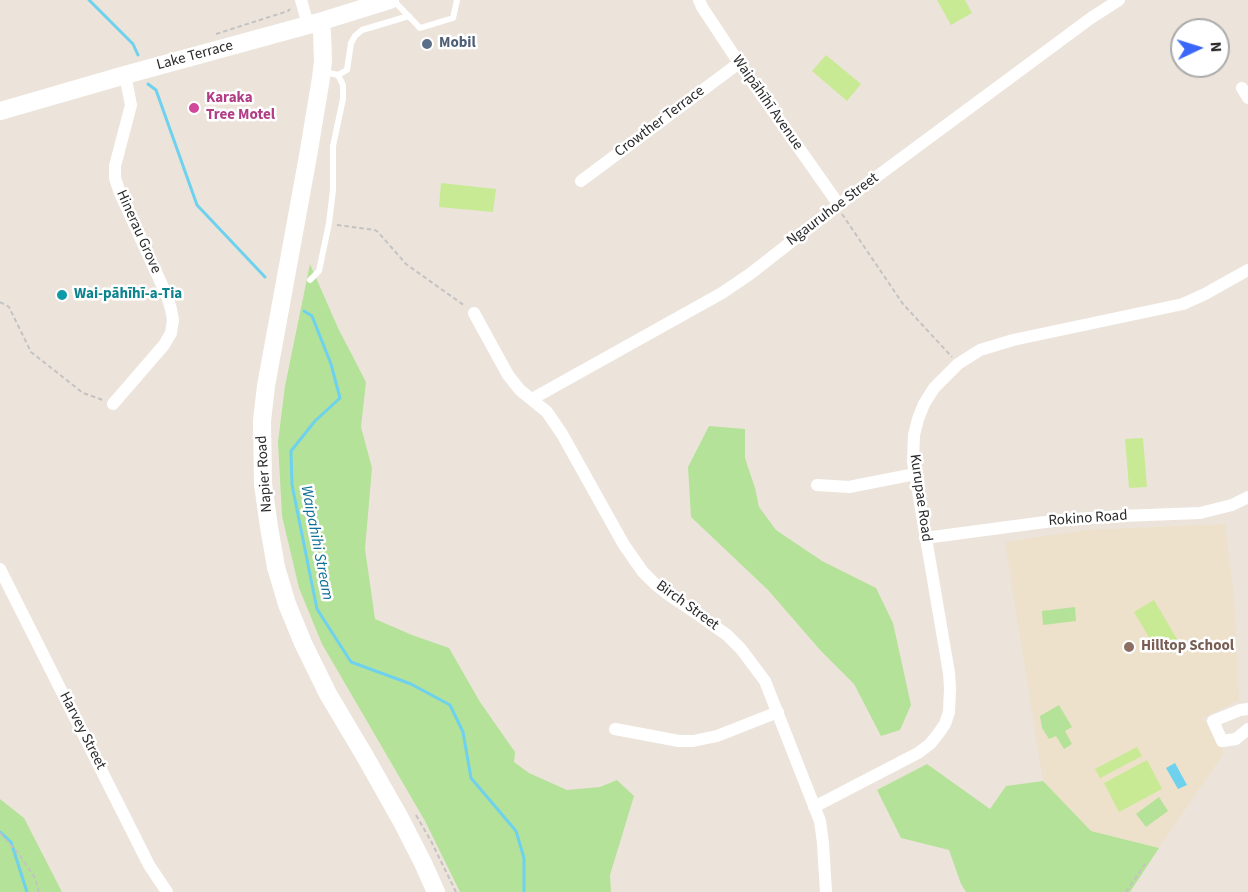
<!DOCTYPE html>
<html>
<head>
<meta charset="utf-8">
<style>
  body { margin:0 }
  #map { position:relative; width:1248px; height:892px; overflow:hidden; background:#ece4db; font-family:"Source Sans 3",sans-serif }
  canvas { display:block }
  .north { position:absolute; left:1170px; top:18px; width:60px; height:60px; box-sizing:border-box; background:#fff; border:2px solid #aaa; border-radius:50%; rotate:86deg; font-size:16px; font-weight:700; line-height:24px; text-align:center; color:#2a2a2a }
  .north::after { content:''; display:block; margin:auto; width:21px; height:27px; background:#3b67f9; clip-path:polygon(50% 0,100% 100%,50% 72%,0 100%) }
</style>
</head>
<body>
<div id="map">
<canvas width="1248" height="892"></canvas>
<div class="north">N</div>
</div>
<script>
const c = document.querySelector('canvas').getContext('2d');
c.lineJoin = 'round';
function fill(path, color) { c.fillStyle = color; c.fill(path, 'evenodd'); }
const toPath = rows => new Path2D(rows.map(r => 'M' + r).join(''));
function strokePath(path, color, width, dash) { c.strokeStyle = color; c.lineWidth = width; c.lineCap = dash ? 'butt' : 'round'; c.setLineDash(dash || []); c.stroke(path); }
function write(font, color, halo, rows, align = 'center') {
  c.font = font + ' "Source Sans 3",sans-serif'; c.lineWidth = 5; c.setLineDash([]); c.textBaseline = 'middle'; c.strokeStyle = halo; c.fillStyle = color; for (const [text, x, y, turn = 0] of rows) {
    c.save(); c.translate(x, y); c.rotate((+turn || 0) * Math.PI / 180); c.textAlign = isNaN(turn) ? turn : align; if (halo) c.strokeText(text, 0, 0); c.fillText(text, 0, 0); c.restore();
  }
}
fill(toPath([
  [1225,524,1234,594,1239,700,1203,718,1224,753,1159,848,1091,831,1043,781,1005,542,1087,530]
]), '#ede1cb');
fill(toPath([
  [310,264,338,328,366,382,361,427,372,468,365,549,375,619,412,635,449,648,480,702,515,752,514,762,529,773,567,790,600,787,617,780,634,796,610,875,611,892,460,892,425,821,322,644,299,588,282,516,278,442,285,386],
  [709,426,745,429,745,458,755,488,759,507,776,530,822,561,876,588,893,623,911,705,900,730,881,736,854,684,821,651,768,590,691,517,688,467],
  [1075,607,1076,621,1043,625,1042,611],
  [1059,705,1072,727,1065,731,1072,744,1064,749,1056,736,1049,739,1042,728,1040,716],
  [927,764,990,809,1006,786,1043,781,1091,831,1159,848,1130,892,966,892,961,884,949,850,901,838,877,790],
  [1159,797,1168,811,1146,827,1136,814],
  [0,799,24,818,62,892,0,892]
]), '#b4e298');
fill(toPath([
  [937,0,965,0,972,13,951,25],
  [826,55,861,84,847,101,812,71],
  [441,183,496,189,493,212,439,207],
  [1143,438,1147,487,1129,488,1125,439],
  [1154,600,1177,639,1157,651,1134,612],
  [1137,747,1142,756,1100,778,1095,769],
  [1147,760,1162,789,1119,812,1104,783]
]), '#c9ea94');
fill(toPath([
  [1175,763,1187,785,1178,789,1166,768]
]), '#6ed1ee');
strokePath(toPath([
  [89,0,133,44,138,55],
  [148,84,156,90,197,205,265,277],
  [304,311,312,316,331,364,340,398,315,421,291,451,292,485,317,609,351,662,411,684,450,705,463,732,471,778,516,831,524,858,524,892],
  [0,832,11,842,27,892]
]), '#6ed1ee', 3);
strokePath(toPath([
  [216,34,288,11,290,9],
  [842,214,903,304,952,357],
  [337,225,375,230,378,232,406,264,465,306],
  [0,302,9,307,31,352,83,393,103,400],
  [416,815,431,841,456,892],
  [0,833,18,853,35,878,39,892],
  [1126,892,1145,864]
]), '#c3c3c3', 2, [4.5, 3]);
strokePath(toPath([
  [393,0,420,28,453,18,457,0],
  [338,75,347,70,351,43,355,36,362,30,409,16],
  [310,280,319,271,329,223,333,190,333,146,343,99,343,85,338,75,325,72]
]), '#fff', 6);
strokePath(toPath([
  [301,0,308,25],
  [699,0,702,7,739,63,839,205],
  [1242,88,1248,98],
  [581,181,739,63],
  [474,313,508,375,520,390,547,412,562,434,624,545,643,572,655,584,669,595,693,611,727,635,741,649,765,681,820,821,823,843,826,892],
  [532,399,722,293,750,274,837,206,1091,18,1119,0],
  [113,404,164,345,171,333,173,320,171,309,167,296,120,193,115,178,115,166,131,105,125,75],
  [817,485,849,487,915,474],
  [925,538,1060,520,1121,516,1200,513,1232,505,1248,497],
  [0,569,149,865,167,892],
  [1248,709,1240,710,1213,721,1222,741,1236,739,1248,729],
  [615,729,679,741,693,741,717,736,778,712],
  [814,807,918,753,930,744,938,734,945,724,949,712,950,688,949,673,913,462,914,435,918,419,924,404,934,388,958,364,980,350,1013,340,1183,304,1205,294,1248,270]
]), '#fff', 12);
strokePath(toPath([
  [319,22,322,32,323,61,321,78,308,156,266,386,262,421,263,484,269,527,276,567,287,604,303,643,328,694,366,758,401,820,423,863,436,892],
  [0,111,125,75,319,22,390,0]
]), '#fff', 18);
for (const [x, y, r, color] of [
  [427,44,6,"#5c6f8a"],
  [194,108,6,"#d1479c"],
  [62,295,6,"#0f9aa8"],
  [1129,647,6,"#8d6e63"]
]) { const dot = new Path2D(); dot.arc(x, y, r, 0, 2 * Math.PI); c.fillStyle = color; c.fill(dot); strokePath(dot, '#fff', 2); }
write('bold 15px', '#4e5e75', '#fff', [
  ["Mobil",439,44]
], 'left');
write('15px', '#2a2a2a', '#fff', [
  ["Lake Terrace",195,56,-15],
  ["Waipāhīhī Avenue",767,103,55],
  ["Crowther Terrace",660,122,-37],
  ["Ngauruhoe Street",833,210,-37],
  ["Hinerau Grove",138,232,66],
  ["Napier Road",265,474,-94],
  ["Kurupae Road",920,498,82],
  ["Rokino Road",1088,519,-4],
  ["Birch Street",687,606,36],
  ["Harvey Street",82,731,63]
]);
write('bold 15px', '#b23c85', '#fff', [
  ["Karaka",206,99],
  ["Tree Motel",206,116]
], 'left');
write('bold 15px', '#0d838f', '#fff', [
  ["Wai-pāhīhī-a-Tia",74,295]
], 'left');
write('bold 15px', '#785e54', '#fff', [
  ["Hilltop School",1141,647]
], 'left');
write('italic 16px', '#0e6f99', '#fff', [
  ["Waipahihi Stream",316,543,79]
]);
</script>
</body>
</html>
